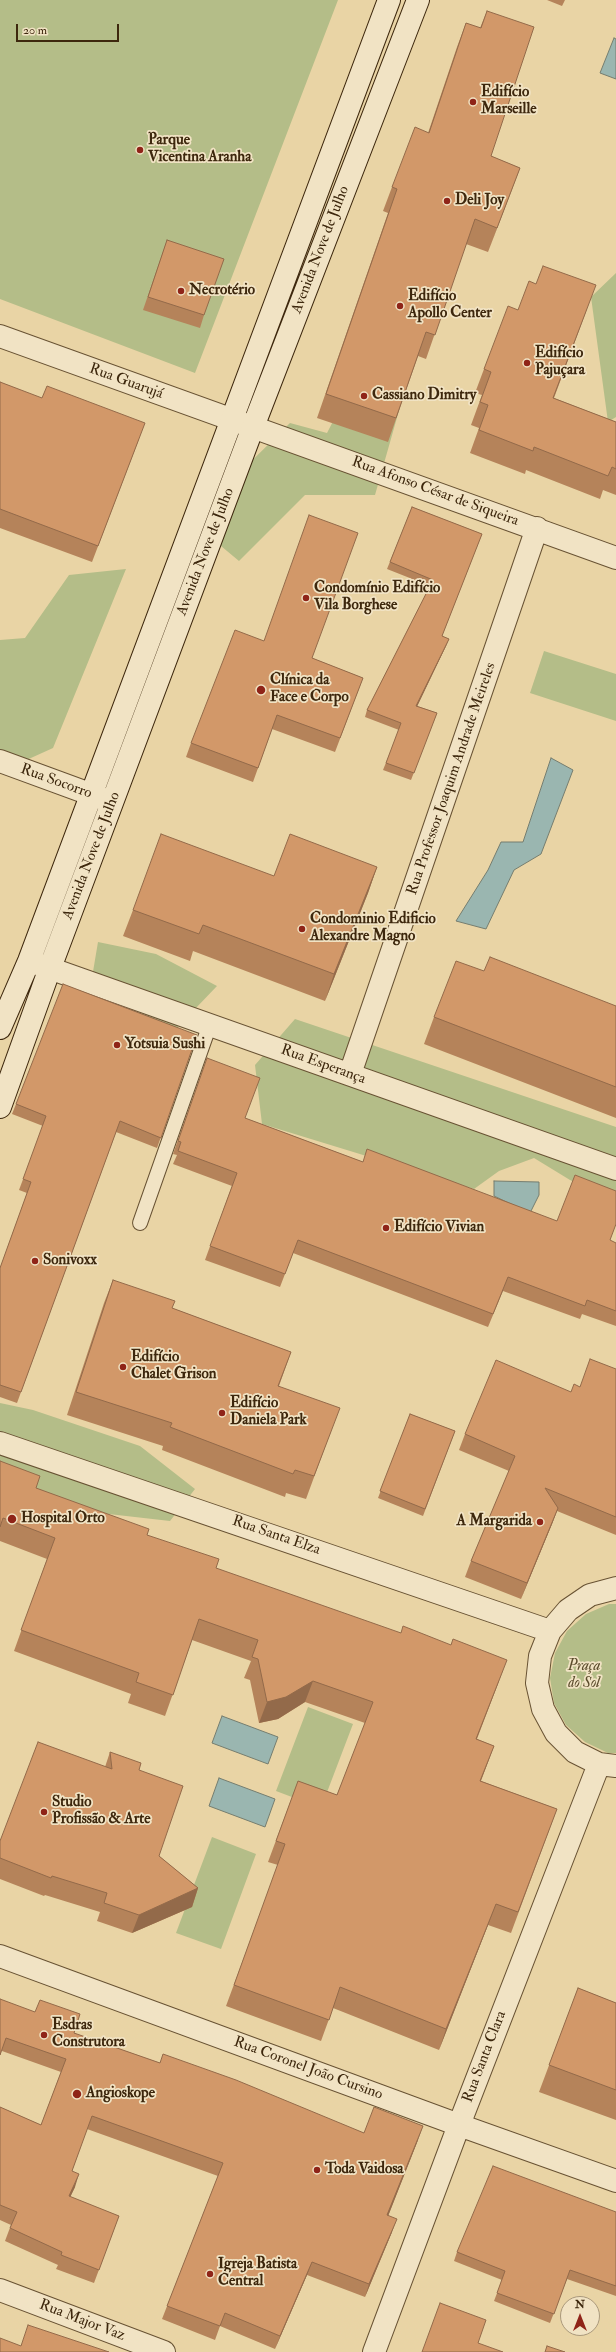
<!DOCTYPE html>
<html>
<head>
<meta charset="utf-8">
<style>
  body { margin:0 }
  #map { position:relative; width:616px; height:2352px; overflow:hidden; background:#e9d4a5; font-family:"IM FELL Double Pica",serif }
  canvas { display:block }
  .north { position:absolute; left:560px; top:2296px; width:40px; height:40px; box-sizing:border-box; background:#f1e3c4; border:1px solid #a9987b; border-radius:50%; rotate:0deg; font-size:11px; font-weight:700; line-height:16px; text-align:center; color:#3d270d }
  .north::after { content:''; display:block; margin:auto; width:14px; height:18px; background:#8f2418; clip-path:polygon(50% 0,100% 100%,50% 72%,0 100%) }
  .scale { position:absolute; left:16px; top:24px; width:103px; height:18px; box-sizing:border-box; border:2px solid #3d270d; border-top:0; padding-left:5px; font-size:12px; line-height:14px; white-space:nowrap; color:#3d270d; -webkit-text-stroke:3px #f1e3c4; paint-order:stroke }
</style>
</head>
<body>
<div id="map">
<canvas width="616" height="2352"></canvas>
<div class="north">N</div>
<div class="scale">20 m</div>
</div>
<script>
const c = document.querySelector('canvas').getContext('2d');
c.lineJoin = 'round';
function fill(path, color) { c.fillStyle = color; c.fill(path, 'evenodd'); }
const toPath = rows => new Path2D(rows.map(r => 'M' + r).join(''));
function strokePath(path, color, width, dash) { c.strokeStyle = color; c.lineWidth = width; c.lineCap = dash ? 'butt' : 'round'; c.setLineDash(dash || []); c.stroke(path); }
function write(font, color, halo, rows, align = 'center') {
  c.font = font + ' "IM FELL Double Pica",serif'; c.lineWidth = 3.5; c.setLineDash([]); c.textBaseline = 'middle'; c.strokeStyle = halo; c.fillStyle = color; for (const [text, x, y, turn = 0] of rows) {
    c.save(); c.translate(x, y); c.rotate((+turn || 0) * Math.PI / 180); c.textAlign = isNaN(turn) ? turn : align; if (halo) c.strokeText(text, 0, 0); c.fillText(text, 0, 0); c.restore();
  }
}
fill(toPath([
  [0,0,338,0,195,373,0,299],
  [616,273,616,417,608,422,591,297],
  [347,394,400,407,375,495,305,495,239,561,191,521,290,423,327,433],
  [126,569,53,748,0,772,0,640,25,638,69,575],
  [544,651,616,674,616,721,530,693],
  [98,942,156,954,217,986,173,1032,81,1043],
  [295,1019,616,1127,616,1201,570,1180,534,1158,499,1171,474,1189,262,1124,255,1065],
  [0,1403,33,1410,140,1446,195,1489,170,1521,91,1512,0,1477],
  [609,1604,616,1604,616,1753,608,1753,585,1742,566,1725,554,1703,550,1678,555,1653,567,1631,586,1614],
  [308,1707,353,1724,321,1808,276,1791],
  [212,1837,256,1854,221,1949,176,1933]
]), '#b4bd88');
const water = toPath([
  [614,38,616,39,616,79,600,73,614,38],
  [551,758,573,770,541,854,514,870,486,929,456,921,488,870,501,842,523,842,551,758],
  [494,1181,539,1182,539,1195,530,1213,494,1196,494,1181],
  [222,1716,278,1737,268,1764,212,1743,222,1716],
  [219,1778,275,1799,265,1827,209,1806,219,1778]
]);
fill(water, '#9ab6b0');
strokePath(water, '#757d6f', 1);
const lane = toPath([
  [140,1223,210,1024]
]);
const street = toPath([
  [0,336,616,558],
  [0,761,109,801],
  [32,962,616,1169],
  [350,1074,537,528],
  [0,1443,550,1631],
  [616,1588,590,1595,568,1610,550,1631,540,1656,537,1683,543,1709,556,1733,575,1752,599,1764,616,1766],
  [0,1956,459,2125,616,2181],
  [0,2290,164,2352],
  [374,2352,459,2125,599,1764]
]);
const secondary = toPath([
  [0,1028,29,961,389,0],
  [0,1107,50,968,253,427,418,0]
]);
strokePath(lane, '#685233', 16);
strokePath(street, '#685233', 24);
strokePath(secondary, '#3d270d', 24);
strokePath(lane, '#f1e3c4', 14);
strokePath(street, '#f1e3c4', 22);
strokePath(secondary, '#f1e3c4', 22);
fill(toPath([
  [547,0,565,0,562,6],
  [487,11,491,156,520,168,488,252,466,244,426,359,418,356,388,442,317,418,388,213,383,211,392,187,428,133,457,47,466,23,480,28],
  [167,240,204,315,200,328,143,310],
  [536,284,587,309,554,398,616,422,616,495,603,490,600,499,526,470,525,474,470,453,479,428,471,425,482,395,475,393,484,369,518,310],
  [0,382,139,439,92,562,0,528],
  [412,507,482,534,442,636,449,639,446,646,417,706,437,713,411,780,383,770,399,730,365,717,367,710,430,586,387,569],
  [312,658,363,678,335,752,272,729,253,782,186,757,191,743],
  [377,867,368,893,325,1001,193,951,190,961,123,936,133,910,274,876],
  [484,971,616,1006,616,1118,424,1044,434,1017],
  [197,1035,157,1148,116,1132,17,1403,0,1397,0,1268,27,1193,19,1190,43,1126,12,1114,16,1104],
  [207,1058,245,1118,363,1162,557,1221,616,1243,616,1326,582,1314,580,1319,503,1291,488,1327,293,1253,280,1287,205,1260,232,1186,173,1164,177,1155,173,1154],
  [113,1280,172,1308,291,1352,279,1386,331,1431,306,1499,286,1493,285,1497,162,1450,163,1446,67,1415,104,1303],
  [616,1369,616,1535,557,1511,552,1524,521,1599,465,1577,471,1561,509,1471,459,1450,465,1434,571,1392],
  [410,1414,455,1431,423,1516,378,1498],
  [0,1461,36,1488,147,1535,216,1568,499,1681,477,1739,494,1746,481,1781,557,1809,511,1933,488,1925,439,2050,333,2008,321,2041,226,2006,278,1865,268,1862,298,1781,337,1795,365,1723,305,1702,278,1719,259,1723,250,1680,244,1678,251,1661,192,1640,165,1716,128,1703,131,1694,14,1651,47,1559,0,1541],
  [110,1752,139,1770,159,1856,198,1888,192,1907,132,1933,97,1921,100,1912,45,1895,44,1896,0,1879,0,1841,105,1767],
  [578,1988,616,2003,616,2120,539,2092],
  [0,1999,74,2033,160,2063,364,2133,418,2140,388,2216,392,2232,365,2297,307,2275,275,2349,220,2326,215,2340,162,2319,218,2176,87,2129,72,2171,75,2187,70,2197,119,2216,94,2283,56,2269,58,2265,5,2241,11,2225,0,2220,0,2107,41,2125,61,2072,2,2051],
  [616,2212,616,2296,567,2279,550,2323,494,2301,502,2280,454,2261,457,2252]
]), '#b5835a');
fill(toPath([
  [520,168,511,192,488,252,497,228],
  [449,639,446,646,414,713,416,706],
  [377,867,368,893,325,1001,334,974],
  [558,1508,552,1524,521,1599,527,1583],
  [507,1660,499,1681,468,1760,476,1739],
  [313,1681,305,1702,278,1719,259,1723,267,1702],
  [494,1746,486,1767,472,1802,480,1781],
  [198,1888,192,1907,132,1933,139,1915],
  [496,1904,488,1925,439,2050,446,2029],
  [423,2126,418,2140,383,2229,387,2215],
  [79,2174,75,2187,64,2210,69,2196],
  [397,2219,392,2232,365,2297,369,2284],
  [312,2262,307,2275,275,2349,280,2336]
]), '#936a4a');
const building = toPath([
  [487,11,534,27,491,156,520,168,497,228,475,219,435,335,426,332,396,418,326,394,397,189,392,187,415,127,429,133,466,23,481,28,487,11],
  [167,240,224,259,204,315,148,297,167,240],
  [543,266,596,285,553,398,616,422,616,469,612,467,608,476,534,447,533,451,479,430,488,405,480,402,491,372,484,369,508,306,518,310,529,281,536,284,543,266],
  [0,382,42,398,47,386,145,423,98,546,0,509,0,382],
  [412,507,482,534,442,636,449,639,416,706,437,713,414,773,386,763,401,723,367,710,433,580,390,562,412,507],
  [309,515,358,533,312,658,363,678,340,738,277,715,258,768,191,743,235,630,264,641,309,515],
  [161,834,274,876,290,834,377,867,334,974,203,925,199,934,133,910,161,834],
  [490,957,616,1006,616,1087,434,1017,456,961,484,971,490,957],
  [63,984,197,1035,161,1138,120,1121,21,1392,0,1385,0,1268,31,1182,23,1179,46,1116,16,1104,63,984],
  [207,1058,260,1078,245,1118,363,1162,367,1149,557,1221,575,1175,616,1191,616,1224,610,1240,616,1243,616,1311,587,1300,585,1306,508,1277,493,1314,298,1240,285,1274,210,1246,237,1173,178,1151,181,1142,178,1141,207,1058],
  [113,1280,175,1301,172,1308,291,1352,278,1386,340,1408,314,1476,295,1470,293,1474,170,1427,172,1423,76,1392,113,1280],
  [590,1359,616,1369,616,1517,545,1488,558,1508,527,1583,471,1561,515,1456,465,1434,496,1360,571,1392,574,1384,580,1387,590,1359],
  [410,1414,455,1431,425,1509,380,1491,410,1414],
  [0,1461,40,1476,36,1488,149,1529,147,1535,219,1559,216,1568,401,1633,403,1626,451,1645,453,1639,507,1660,476,1739,494,1746,480,1781,557,1809,518,1912,496,1904,446,2029,340,1987,329,2020,234,1985,285,1844,276,1841,298,1781,337,1795,373,1702,313,1681,286,1697,267,1702,258,1659,252,1657,258,1640,199,1619,173,1695,136,1682,139,1673,21,1630,55,1538,3,1518,0,1527,0,1461],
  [38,1742,112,1769,110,1752,141,1763,139,1770,183,1786,159,1856,198,1888,139,1915,104,1903,107,1893,52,1876,51,1878,0,1858,0,1841,38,1742],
  [578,1988,616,2003,616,2090,549,2065,578,1988],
  [0,1999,35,2012,40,2000,80,2014,74,2033,160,2063,163,2054,236,2080,364,2133,374,2107,423,2126,387,2215,397,2219,369,2284,312,2262,280,2336,225,2313,220,2326,167,2306,223,2163,92,2116,72,2171,79,2174,69,2196,119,2216,99,2270,61,2255,62,2252,10,2228,17,2212,0,2205,0,2107,41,2125,66,2059,6,2038,0,2055,0,1999],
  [493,2166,616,2212,616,2286,570,2270,554,2314,497,2293,505,2271,457,2252,493,2166],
  [440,2303,486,2320,478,2343,503,2352,422,2352,440,2303],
  [28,2325,109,2352,0,2352,0,2338,21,2346,28,2325],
  [547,2346,565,2352,545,2352,547,2346]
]);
fill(building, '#d29869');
strokePath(building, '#936a4a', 1);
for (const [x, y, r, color] of [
  [473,102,4,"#8f2418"],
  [140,150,4,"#8f2418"],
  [447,201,4,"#8f2418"],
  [181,291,4,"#8f2418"],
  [400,306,4,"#8f2418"],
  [527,363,4,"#8f2418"],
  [364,396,4,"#8f2418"],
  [306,598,4,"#8f2418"],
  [261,690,5,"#8f2418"],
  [302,929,4,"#8f2418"],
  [117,1045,4,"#8f2418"],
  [386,1228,4,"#8f2418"],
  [35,1261,4,"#8f2418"],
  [123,1367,4,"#8f2418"],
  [222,1413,4,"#8f2418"],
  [12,1519,5,"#8f2418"],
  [540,1522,4,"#8f2418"],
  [44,1812,4,"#8f2418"],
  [44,2035,4,"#8f2418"],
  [77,2094,5,"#8f2418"],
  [317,2170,4,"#8f2418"],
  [210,2274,4,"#8f2418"]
]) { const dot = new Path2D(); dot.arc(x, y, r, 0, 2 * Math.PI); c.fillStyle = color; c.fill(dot); strokePath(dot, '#f1e3c4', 1.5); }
write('bold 15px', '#3d270d', '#f1e3c4', [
  ["Edifício",481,93],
  ["Marseille",481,110],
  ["Parque",148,141],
  ["Vicentina Aranha",148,158],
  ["Deli Joy",455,201],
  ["Necrotério",189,291],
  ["Edifício",408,297],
  ["Apollo Center",408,314],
  ["Edifício",535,354],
  ["Pajuçara",535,371],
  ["Cassiano Dimitry",372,396],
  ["Condomínio Edifício",314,589],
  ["Vila Borghese",314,606],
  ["Clínica da",270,681],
  ["Face e Corpo",270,698],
  ["Condominio Edificio",310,920],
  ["Alexandre Magno",310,937],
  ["Yotsuia Sushi",125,1045],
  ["Edifício Vivian",394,1228],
  ["Sonivoxx",43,1261],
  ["Edifício",131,1358],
  ["Chalet Grison",131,1375],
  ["Edifício",230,1404],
  ["Daniela Park",230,1421],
  ["Hospital Orto",21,1519],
  ["A Margarida",532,1522,"right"],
  ["Studio",52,1803],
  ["Profissão & Arte",52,1820],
  ["Esdras",52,2026],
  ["Construtora",52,2043],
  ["Angioskope",86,2094],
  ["Toda Vaidosa",325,2170],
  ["Igreja Batista",218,2265],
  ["Central",218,2282]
], 'left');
write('15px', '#3d270d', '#f1e3c4', [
  ["Avenida Nove de Julho",321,250,-69],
  ["Rua Guarujá",126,382,20],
  ["Rua Afonso César de Siqueira",435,492,20],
  ["Avenida Nove de Julho",206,552,-69],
  ["Rua Professor Joaquim Andrade Meireles",452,779,-71],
  ["Rua Socorro",56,782,20],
  ["Avenida Nove de Julho",92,856,-69],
  ["Rua Esperança",323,1065,20],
  ["Rua Santa Elza",276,1536,19],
  ["Rua Santa Clara",485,2057,-69],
  ["Rua Coronel João Cursino",308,2069,20],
  ["Rua Major Vaz",82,2321,21]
]);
write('italic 15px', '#5b4c2c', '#f1e3c4', [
  ["Praça",584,1667],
  ["do Sol",584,1684]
]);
</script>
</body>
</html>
